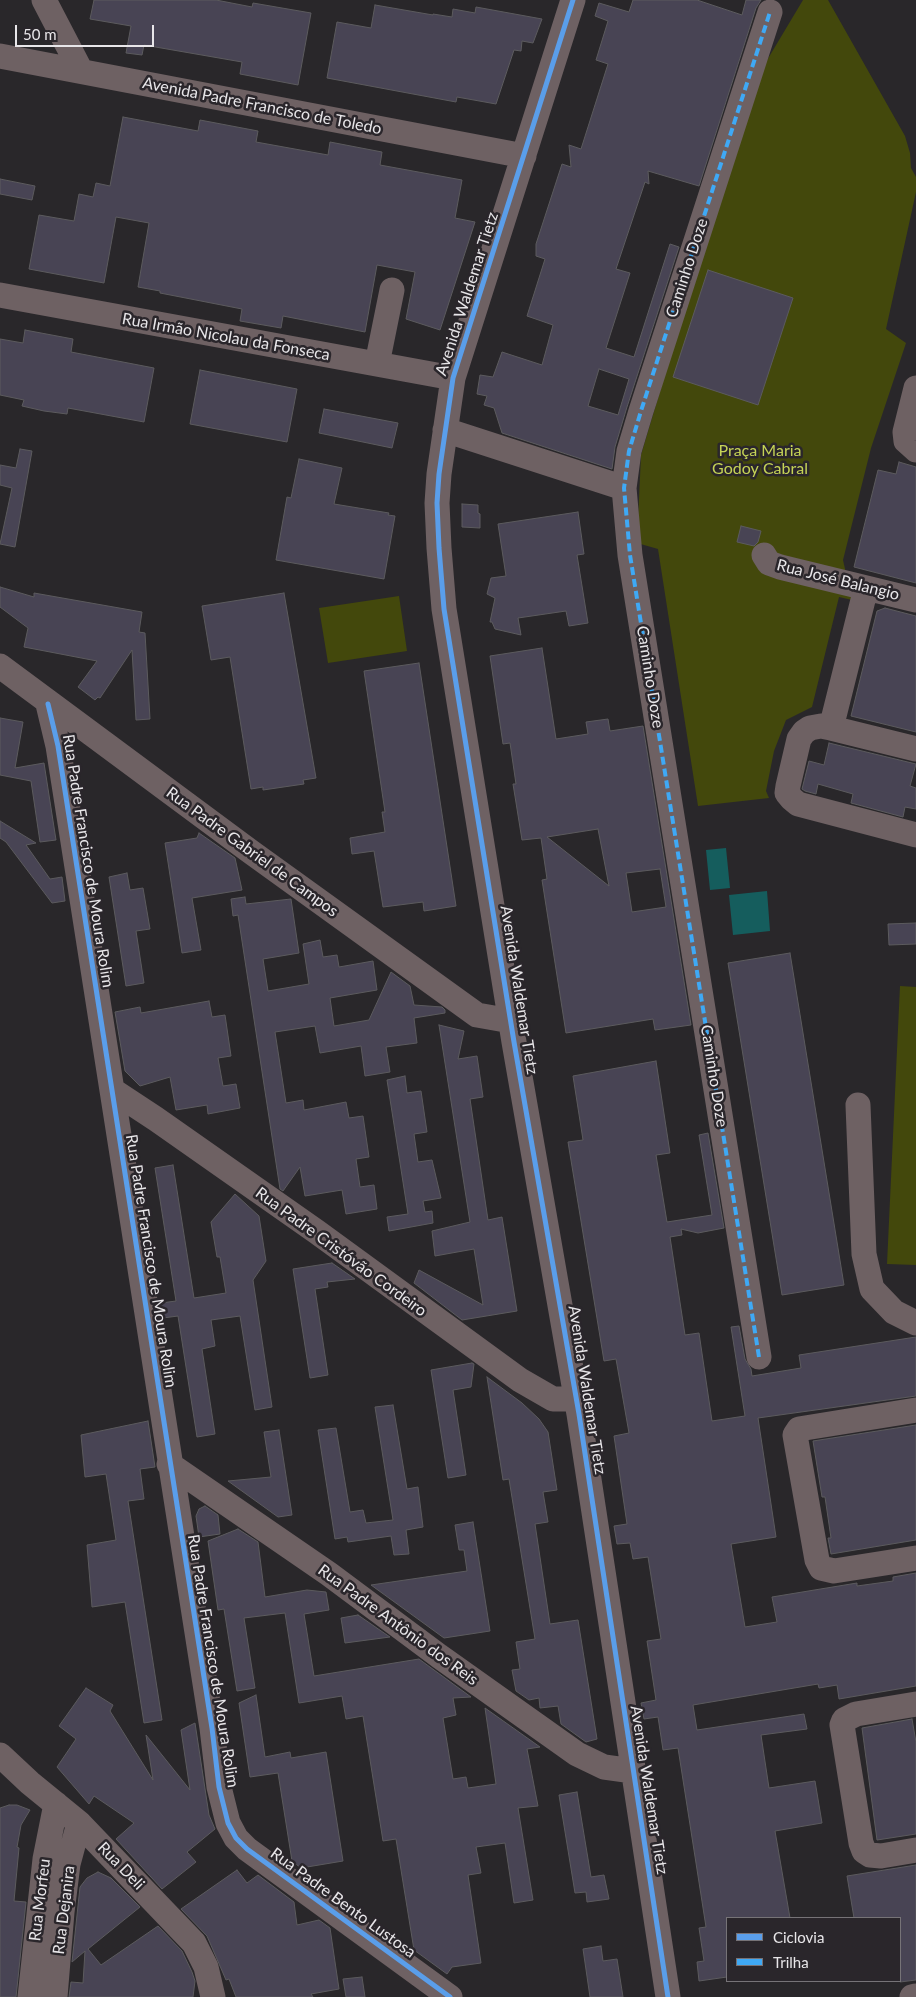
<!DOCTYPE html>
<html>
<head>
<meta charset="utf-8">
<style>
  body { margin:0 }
  #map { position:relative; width:916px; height:1997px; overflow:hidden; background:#29272a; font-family:Lato,sans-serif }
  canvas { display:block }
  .legend { position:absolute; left:726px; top:1917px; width:175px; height:65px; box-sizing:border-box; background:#2a262b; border:1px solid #767377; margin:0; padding:6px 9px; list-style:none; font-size:15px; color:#e8e6e9 }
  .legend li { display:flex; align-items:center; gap:10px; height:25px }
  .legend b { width:25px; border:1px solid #767377 }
  .scale { position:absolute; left:15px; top:25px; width:139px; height:22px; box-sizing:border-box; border:2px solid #e8e6e9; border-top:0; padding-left:6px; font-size:15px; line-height:18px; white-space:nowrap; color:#e8e6e9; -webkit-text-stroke:4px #2a262b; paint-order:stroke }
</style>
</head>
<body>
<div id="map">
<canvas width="916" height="1997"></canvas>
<ul class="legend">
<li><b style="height:6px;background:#5a9eea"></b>Ciclovia</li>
<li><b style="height:6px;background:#3fa9f5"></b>Trilha</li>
</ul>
<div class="scale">50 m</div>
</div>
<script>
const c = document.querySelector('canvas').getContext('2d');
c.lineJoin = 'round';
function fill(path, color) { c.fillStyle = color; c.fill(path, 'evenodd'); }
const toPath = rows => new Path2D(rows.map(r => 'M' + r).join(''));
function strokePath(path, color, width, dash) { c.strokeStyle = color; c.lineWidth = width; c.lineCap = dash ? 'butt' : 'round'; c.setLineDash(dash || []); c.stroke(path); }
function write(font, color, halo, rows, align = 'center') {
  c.font = font + ' Lato,sans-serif'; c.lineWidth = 5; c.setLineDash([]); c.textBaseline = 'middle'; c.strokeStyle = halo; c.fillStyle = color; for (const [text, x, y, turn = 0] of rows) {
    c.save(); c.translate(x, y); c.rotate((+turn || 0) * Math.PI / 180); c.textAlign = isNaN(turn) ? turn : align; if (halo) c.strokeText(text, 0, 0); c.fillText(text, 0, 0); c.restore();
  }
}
fill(toPath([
  [803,0,828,0,905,136,910,153,911,168,916,177,916,192,886,329,906,343,871,448,843,560,852,600,839,597,812,707,786,720,774,751,766,791,769,798,698,806,658,549,637,543,641,455,751,87],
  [399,596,407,651,328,663,319,608],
  [900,986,916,987,916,1265,887,1264]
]), '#43480c');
fill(toPath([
  [726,848,730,888,710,890,706,850],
  [767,891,770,931,733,935,729,895]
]), '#155d5d');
const building = toPath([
  [94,0,216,0,252,7,253,3,311,13,298,85,240,74,242,62,144,45,142,55,126,53,131,26,90,19,94,0],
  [633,0,697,0,742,15,746,0,761,0,756,8,699,186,648,171,649,184,645,182,616,269,630,273,606,348,634,357,670,244,679,247,627,407,615,447,612,469,502,433,494,408,484,405,487,396,477,394,480,375,493,377,502,352,542,365,553,325,527,316,545,259,536,256,536,244,562,164,571,167,569,145,581,149,608,64,596,60,608,21,595,16,599,3,629,12,633,0],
  [599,369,629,379,618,415,588,406,599,369],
  [375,5,433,15,433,14,452,17,453,9,475,13,476,7,542,19,533,43,522,41,521,51,514,50,496,104,457,97,456,102,327,78,337,22,371,28,375,5],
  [123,117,198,131,200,120,258,131,256,142,328,155,330,142,382,152,380,165,462,180,455,218,475,222,440,330,406,319,415,272,377,265,365,332,283,316,281,328,240,321,242,309,160,293,160,291,138,287,149,223,116,217,104,283,29,269,39,215,74,221,79,194,93,197,96,183,110,186,123,117],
  [0,179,35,186,32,200,0,194,0,179],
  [708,270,793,298,758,405,673,377,708,270],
  [25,330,73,339,71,352,154,368,144,422,68,408,67,414,44,411,22,406,24,400,0,395,0,339,23,343,25,330],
  [200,370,297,389,287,442,190,424,200,370],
  [324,409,398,423,392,448,319,433,324,409],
  [20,449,32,451,15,547,0,544,12,488,0,485,0,465,16,468,20,449],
  [299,459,342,468,334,504,389,513,388,515,395,516,384,579,276,560,287,497,291,498,299,459],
  [899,462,916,467,916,583,854,567,878,470,896,474,899,462],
  [462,504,478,505,478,513,480,514,480,528,462,527,462,504],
  [578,512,584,554,577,555,588,623,569,626,566,611,518,618,521,635,495,629,492,622,490,622,495,598,487,594,491,578,506,576,498,524,578,512],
  [741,526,761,531,758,542,754,546,737,542,741,526],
  [0,587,34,597,34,593,142,612,139,632,145,633,150,719,136,720,132,650,100,698,98,697,95,700,78,687,97,661,24,647,28,628,0,607,0,587],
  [284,593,316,778,303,780,304,784,263,790,263,787,251,789,230,657,211,660,202,606,284,593],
  [885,608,916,616,916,732,851,716,877,611,885,608],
  [542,648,556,739,588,734,586,722,608,719,610,731,643,726,691,1025,655,1030,653,1019,566,1033,542,880,547,879,541,838,522,840,513,784,516,784,510,743,503,744,490,656,542,648],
  [598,829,609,886,547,837,598,829],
  [660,869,666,907,632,912,626,873,660,869],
  [419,663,456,906,424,911,423,902,383,907,374,851,352,854,350,838,385,832,382,812,385,812,364,671,419,663],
  [0,718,23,722,15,768,44,763,56,840,40,842,31,781,0,775,0,718],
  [829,743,916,764,910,786,916,788,916,809,905,807,903,817,851,803,853,794,818,784,816,794,805,791,802,789,809,761,824,765,829,743],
  [0,821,36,843,26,845,50,879,62,877,65,901,52,903,6,842,0,838,0,821],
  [199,833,235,858,242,890,192,898,201,950,182,953,165,843,197,838,199,833],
  [127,873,130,890,143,888,150,929,136,931,144,983,126,986,109,877,127,873],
  [245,897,246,904,291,899,299,953,263,959,268,991,309,984,303,944,320,940,323,957,337,955,339,967,373,961,377,990,330,998,334,1026,369,1020,391,972,410,986,414,1005,442,1007,445,1010,445,1013,414,1018,417,1043,386,1047,390,1072,365,1076,361,1046,320,1053,315,1026,275,1032,286,1103,303,1100,304,1110,346,1102,349,1118,363,1116,369,1157,356,1159,360,1187,374,1185,377,1209,346,1214,342,1190,305,1196,300,1167,283,1191,280,1189,238,915,233,916,231,899,245,897],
  [916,923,916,944,889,945,888,924,916,923],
  [790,953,844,1285,782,1295,728,963,790,953],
  [209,1001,212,1017,225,1015,231,1056,218,1058,223,1086,236,1084,240,1108,208,1114,207,1105,176,1110,170,1077,140,1086,125,1071,115,1012,140,1007,141,1013,209,1001],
  [439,1025,464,1031,458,1059,477,1056,483,1097,470,1099,488,1220,502,1217,517,1311,462,1320,414,1283,419,1270,483,1305,474,1249,435,1256,432,1231,470,1222,439,1025],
  [656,1061,670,1153,656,1155,667,1222,712,1215,699,1135,708,1133,724,1228,698,1233,681,1229,682,1235,670,1237,685,1335,699,1333,712,1421,745,1416,731,1327,739,1326,745,1359,751,1369,752,1376,801,1368,799,1355,916,1337,916,1396,758,1418,776,1537,731,1544,745,1627,777,1622,772,1597,857,1583,857,1586,893,1581,893,1577,916,1573,916,1686,839,1699,837,1685,819,1688,818,1684,693,1705,697,1730,804,1714,807,1729,761,1735,769,1788,815,1781,822,1823,775,1831,790,1918,727,1918,727,1977,699,1981,697,1962,704,1961,699,1928,706,1927,678,1748,663,1750,658,1717,644,1719,641,1703,656,1700,647,1641,661,1639,648,1557,633,1559,630,1543,617,1544,614,1526,627,1524,614,1436,629,1433,616,1359,604,1361,568,1142,583,1140,573,1076,656,1061],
  [405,1076,407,1093,421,1091,427,1132,414,1134,418,1162,432,1160,441,1198,423,1201,425,1212,432,1211,433,1223,389,1231,387,1217,408,1214,387,1080,405,1076],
  [173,1165,194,1298,226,1293,220,1257,217,1257,211,1222,235,1194,259,1216,266,1261,253,1280,272,1407,255,1410,240,1316,211,1320,215,1346,202,1349,215,1434,197,1437,178,1316,163,1318,161,1303,176,1301,155,1168,173,1165],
  [332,1263,355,1279,327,1282,328,1287,315,1289,328,1375,310,1378,293,1269,332,1263],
  [472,1363,474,1364,471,1387,453,1390,466,1475,448,1478,431,1370,472,1363],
  [487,1377,522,1403,539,1419,548,1432,557,1490,543,1492,548,1522,535,1524,550,1624,578,1620,597,1739,586,1742,561,1724,558,1706,540,1708,539,1698,529,1700,516,1691,512,1670,520,1669,516,1642,535,1639,509,1479,503,1480,487,1377],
  [393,1405,407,1489,418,1487,423,1527,406,1530,409,1554,394,1555,391,1536,348,1542,347,1537,335,1539,318,1430,336,1428,350,1512,363,1510,366,1523,393,1520,375,1407,393,1405],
  [148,1421,155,1467,140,1469,144,1499,128,1501,162,1720,144,1723,125,1602,92,1607,87,1545,116,1540,106,1474,85,1477,81,1435,148,1421],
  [916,1425,916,1540,831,1554,828,1538,831,1538,825,1497,822,1497,813,1441,916,1425],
  [279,1430,292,1515,278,1517,228,1481,271,1477,264,1432,279,1430],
  [205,1506,218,1515,220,1534,199,1537,196,1516,199,1509,205,1506],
  [473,1522,490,1631,444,1638,371,1585,467,1571,464,1550,459,1550,455,1525,473,1522],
  [238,1529,258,1542,265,1597,307,1590,326,1592,329,1610,304,1614,314,1676,419,1659,471,1697,453,1698,456,1715,443,1718,453,1779,466,1777,468,1788,496,1784,485,1708,540,1747,527,1749,538,1806,518,1808,533,1900,514,1903,505,1843,476,1847,481,1873,468,1875,481,1963,452,1967,447,1974,414,1950,396,1839,383,1841,363,1716,346,1719,342,1696,299,1703,285,1613,244,1618,255,1688,237,1691,224,1609,218,1610,208,1541,238,1529],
  [358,1615,387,1635,390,1637,345,1643,341,1618,358,1615],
  [86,1688,113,1705,110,1711,153,1780,146,1735,190,1790,181,1730,195,1723,209,1815,215,1829,187,1852,196,1862,162,1889,116,1839,134,1823,94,1796,89,1804,57,1767,76,1739,59,1726,86,1688],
  [256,1695,265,1757,290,1752,291,1758,326,1752,343,1861,301,1868,292,1861,278,1773,250,1777,239,1703,256,1695],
  [912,1719,916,1742,916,1834,877,1840,862,1728,912,1719],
  [577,1792,591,1877,604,1875,609,1899,587,1902,586,1892,575,1893,559,1795,577,1792],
  [9,1805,17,1805,30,1810,21,1825,17,1847,19,1848,14,1901,26,1902,16,1997,0,1997,0,1808,9,1805],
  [916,1865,916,1980,900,1982,900,1918,854,1918,847,1876,916,1865],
  [237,1870,247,1883,258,1875,294,1902,297,1925,319,1920,330,1928,339,1989,311,1994,313,1997,236,1997,229,1979,226,1980,207,1936,181,1909,237,1870],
  [98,1872,111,1878,140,1907,88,1949,101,1965,158,1926,182,1951,192,1972,195,1981,193,1997,69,1997,71,1982,83,1983,85,1951,72,1962,80,1887,87,1878,98,1872],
  [601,1946,603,1961,617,1959,623,1997,590,1997,583,1949,601,1946],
  [362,1977,365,1997,346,1997,343,1979,362,1977]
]);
fill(building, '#484454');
strokePath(building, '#5c5b5e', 1);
strokePath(toPath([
  [44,0,81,71],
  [573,0,453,378,439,474,437,503,439,548,444,609,514,1042,579,1414,668,1997],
  [0,56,524,156],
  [0,295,453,378],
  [377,364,392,290],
  [916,388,905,432,906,441,916,450],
  [445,430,624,488],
  [764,555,769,563,780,567,916,600],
  [866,588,831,728,916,749],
  [0,666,251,852,477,1015,511,1021],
  [48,704,58,746,212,1728,219,1787,228,1823,236,1838,247,1849,450,1997],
  [831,728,821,726,810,728,804,732,799,739,788,786,787,793,792,799,798,804,916,835],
  [112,1090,156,1119,317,1232,520,1380,553,1399,576,1399],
  [858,1105,864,1254,872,1289,894,1312,916,1323],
  [759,1357,630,555,624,488,629,451,641,411,770,12],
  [916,1410,805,1428,799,1429,795,1435,817,1560,821,1568,834,1571,916,1558],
  [169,1464,329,1574,439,1656,577,1754,604,1767,633,1771],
  [916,1704,856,1714,844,1720,842,1725,861,1843,864,1851,870,1855,881,1856,916,1850],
  [0,1755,30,1783,79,1823,194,1943,206,1967,213,1997],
  [30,1997,45,1859,56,1804],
  [55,1997,62,1912,68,1864,79,1823],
  [912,1997,916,1996]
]), '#6e6163', 25);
strokePath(toPath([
  [759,1357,630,555,624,488,629,451,641,411,770,12]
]), '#3fa9f5', 4, [8, 4]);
strokePath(toPath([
  [573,0,453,378,439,474,437,503,439,548,444,609,514,1042,579,1414,668,1997],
  [48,704,58,746,212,1728,219,1787,228,1823,236,1838,247,1849,450,1997]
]), '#5a9eea', 5);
write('16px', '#e8e6e9', '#2a262b', [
  ["Avenida Padre Francisco de Toledo",262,106,11],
  ["Caminho Doze",687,268,-72],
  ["Avenida Waldemar Tietz",467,294,-72],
  ["Rua Irmão Nicolau da Fonseca",226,337,10],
  ["Rua José Balangio",838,580,14],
  ["Caminho Doze",650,677,81],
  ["Rua Padre Gabriel de Campos",252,852,36],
  ["Rua Padre Francisco de Moura Rolim",88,861,81],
  ["Avenida Waldemar Tietz",519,990,81],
  ["Caminho Doze",714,1076,81],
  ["Rua Padre Cristóvão Cordeiro",341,1252,36],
  ["Rua Padre Francisco de Moura Rolim",151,1261,81],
  ["Avenida Waldemar Tietz",587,1390,81],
  ["Rua Padre Antônio dos Reis",398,1625,36],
  ["Rua Padre Francisco de Moura Rolim",213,1661,81],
  ["Avenida Waldemar Tietz",649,1790,81],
  ["Rua Deli",121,1866,46],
  ["Rua Morfeu",40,1900,-83],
  ["Rua Padre Bento Lustosa",343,1903,36],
  ["Rua Dejanira",64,1910,-83]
]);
write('16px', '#c5d356', '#2a262b', [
  ["Praça Maria",760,451],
  ["Godoy Cabral",760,469]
]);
</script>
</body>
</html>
